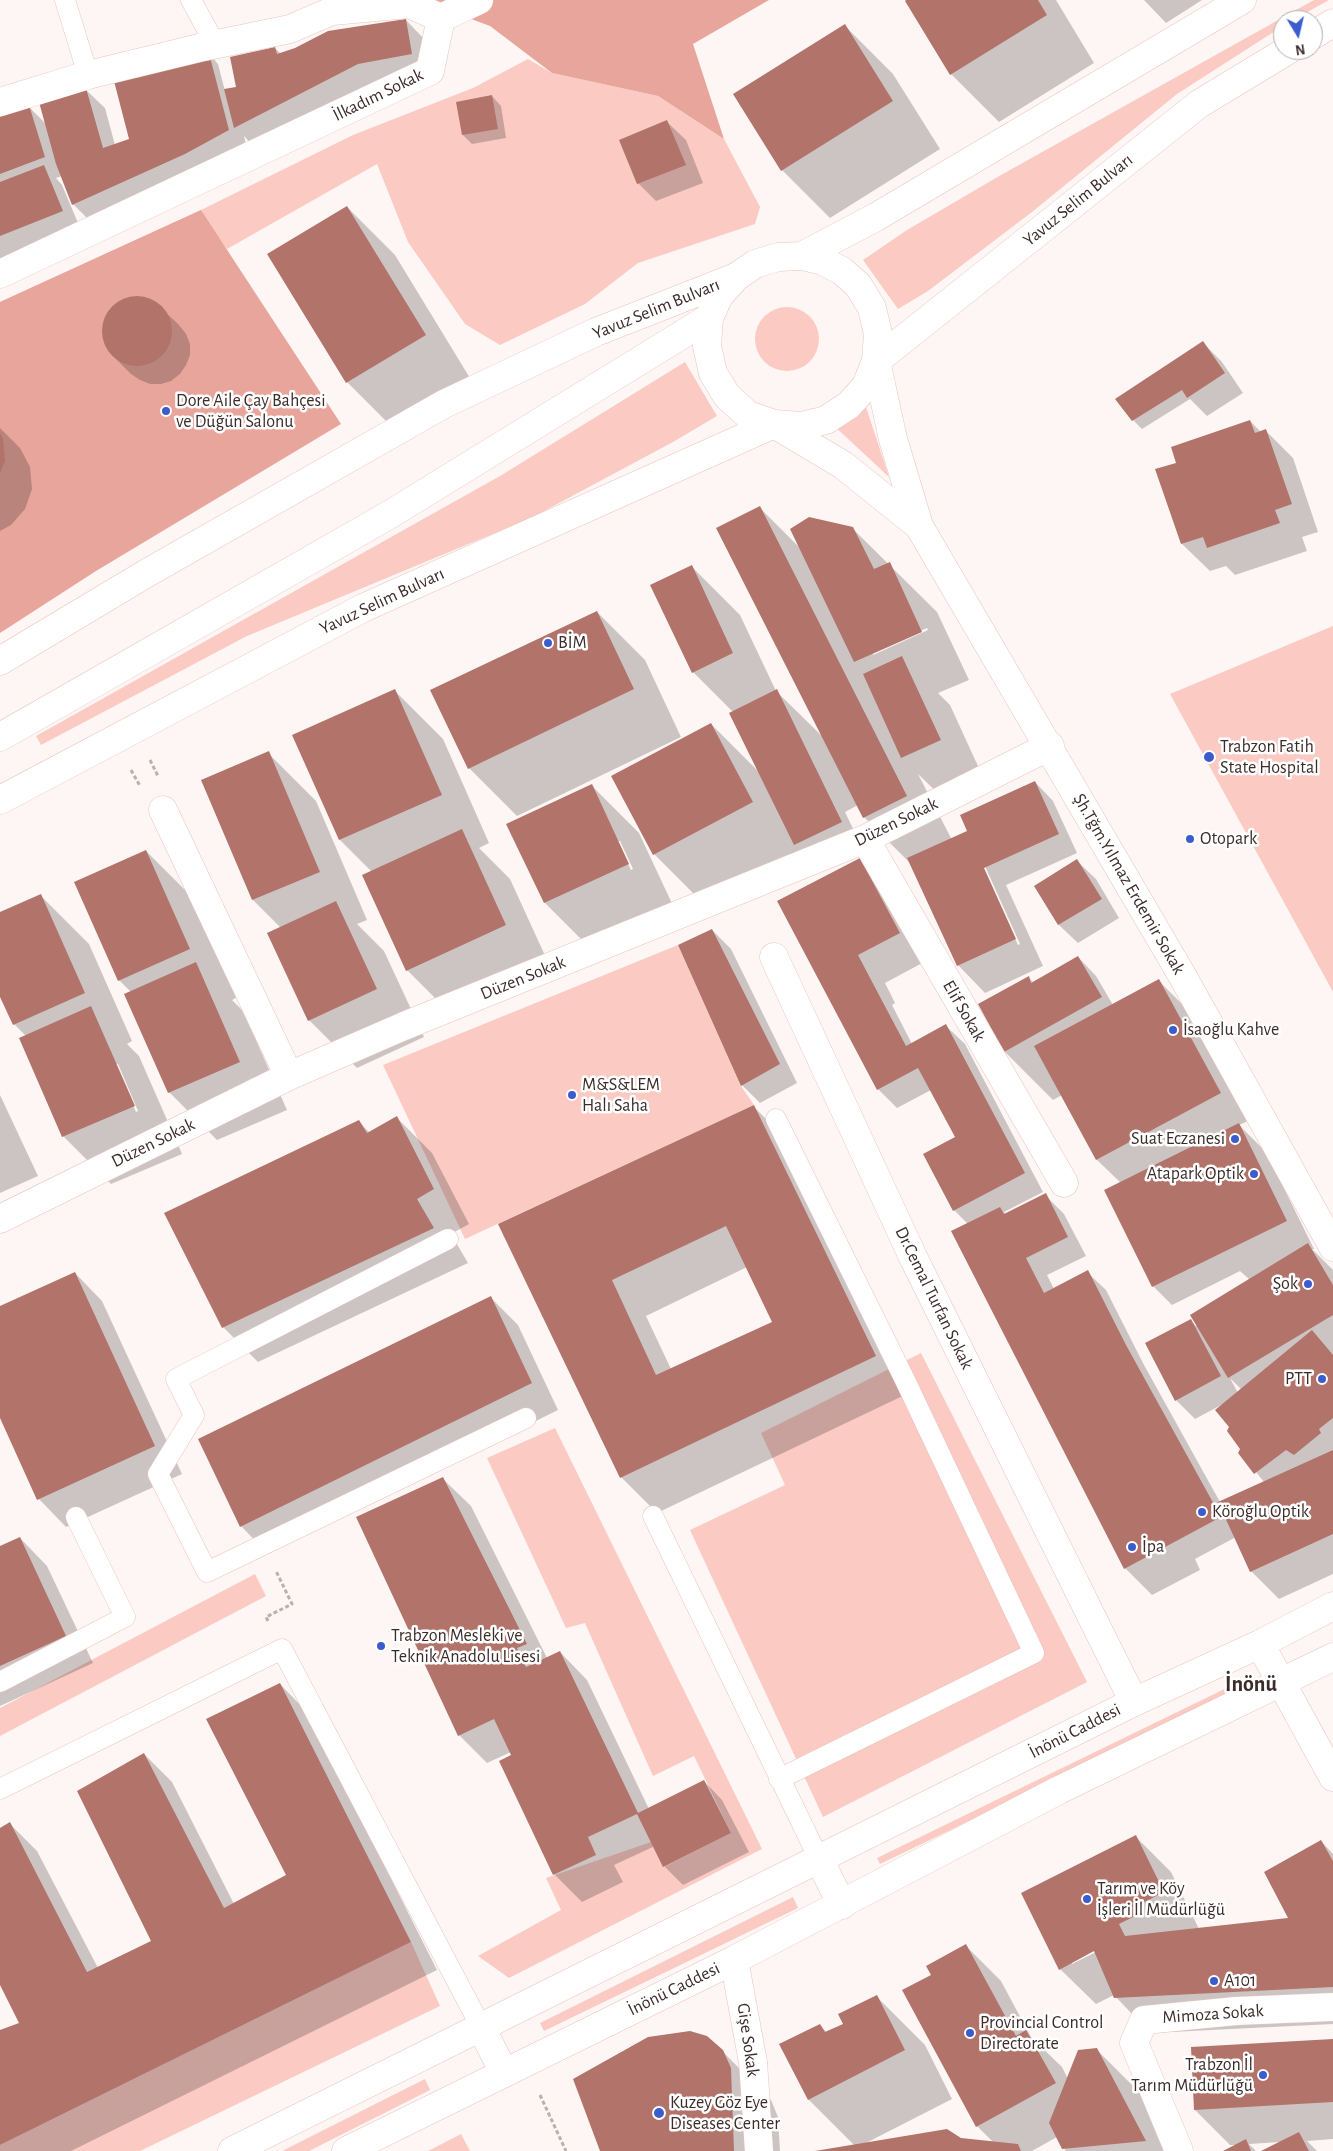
<!DOCTYPE html>
<html>
<head>
<meta charset="utf-8">
<style>
  body { margin:0 }
  #map { position:relative; width:1333px; height:2151px; overflow:hidden; background:#fef6f4; font-family:"Alegreya Sans",sans-serif }
  canvas { display:block }
  .north { position:absolute; left:1273px; top:10px; width:50px; height:50px; box-sizing:border-box; background:#fff; border:1px solid #b1abaa; border-radius:50%; rotate:171deg; font-size:14px; font-weight:700; line-height:20px; text-align:center; color:#3b2c2a }
  .north::after { content:''; display:block; margin:auto; width:18px; height:22px; background:#3c5bcd; clip-path:polygon(50% 0,100% 100%,50% 72%,0 100%) }
</style>
</head>
<body>
<div id="map">
<canvas width="1333" height="2151"></canvas>
<div class="north">N</div>
</div>
<script>
const c = document.querySelector('canvas').getContext('2d');
c.lineJoin = 'round';
function fill(path, color) { c.fillStyle = color; c.fill(path, 'evenodd'); }
const toPath = rows => new Path2D(rows.map(r => 'M' + r).join(''));
function strokePath(path, color, width, dash) { c.strokeStyle = color; c.lineWidth = width; c.lineCap = dash ? 'butt' : 'round'; c.setLineDash(dash || []); c.stroke(path); }
function write(font, color, halo, rows, align = 'center') {
  c.font = font + ' "Alegreya Sans",sans-serif'; c.lineWidth = 5; c.setLineDash([]); c.textBaseline = 'middle'; c.strokeStyle = halo; c.fillStyle = color; for (const [text, x, y, turn = 0] of rows) {
    c.save(); c.translate(x, y); c.rotate((+turn || 0) * Math.PI / 180); c.textAlign = isNaN(turn) ? turn : align; if (halo) c.strokeText(text, 0, 0); c.fillText(text, 0, 0); c.restore();
  }
}
fill(toPath([
  [1314,0,1329,0,1293,20,1283,20,1283,26,1177,94,1032,212,928,291,898,309,863,260,907,230,1001,175],
  [528,59,552,73,658,96,724,139,760,207,755,224,638,263,585,304,500,345,465,324,408,242,377,164,227,249,221,242,0,381,0,302,201,210,353,135,473,88],
  '755 339a32 32 0 1 1 64 0a32 32 0 1 1-64 0Z',
  [685,362,717,416,673,442,531,518,247,636,41,745,36,736,500,476],
  [864,401,889,477,831,423],
  [1333,626,1333,992,1170,694],
  [678,945,741,1086,754,1105,465,1239,383,1065],
  [921,1353,1087,1682,823,1817,690,1530,785,1485,761,1433],
  [555,1428,762,1849,509,1978,478,1956,561,1910,546,1878,651,1842,664,1867,731,1833,694,1756,653,1776,585,1623,566,1628,487,1458],
  [255,1574,266,1596,0,1736,0,1708],
  [1241,1681,1245,1688,880,1864,877,1858],
  [793,1897,798,1908,544,2031,540,2023],
  [411,1942,440,2006,140,2151,0,2151,0,2145],
  [425,2079,430,2090,309,2151,282,2151],
  [461,2134,470,2151,428,2151]
]), '#facac3');
fill(toPath([
  [393,0,769,0,693,44,724,139,658,96,552,73,490,26,431,4],
  [201,210,341,424,96,571,0,633,0,302]
]), '#e8a59c');
fill(toPath([
  [908,0,1056,0,1094,63,999,122,951,74],
  [1144,0,1202,0,1166,23],
  [406,20,424,39,430,73,253,146,244,136,247,149,92,223,73,204,62,176,56,178,62,185,81,230,0,262,0,118,28,106,46,124,86,90,105,108,115,145,131,140,209,54,218,64,225,91,238,88,275,48,281,54],
  [845,26,893,74,940,149,830,218,782,170,735,94],
  [492,96,501,106,506,138,472,144,463,135,457,103],
  [667,122,686,140,703,183,656,201,638,183],
  [347,207,395,255,473,383,395,430,347,382],
  [138,297,150,300,159,306,179,325,186,334,190,344,190,355,186,365,180,374,171,381,161,384,150,384,140,380,131,374,112,355,106,345,103,334,104,322,109,312,117,304,127,298],
  [1203,343,1222,362,1243,393,1207,416,1190,399,1142,429,1133,420],
  [1250,421,1261,432,1266,431,1293,458,1318,532,1302,537,1307,551,1235,575,1226,566,1210,571,1182,544,1157,470,1178,464],
  [0,428,20,448,30,467,32,489,25,509,11,525,0,531],
  [759,507,800,548,852,528,937,612,969,680,938,693,950,705,988,788,950,805,918,774,952,840,969,832,1035,782,1053,801,1077,853,1006,885,1043,966,985,993,958,965,911,864,864,817,858,805,845,812,859,841,702,902,654,854,711,724,760,773,733,712,693,672,692,567,740,615,776,691,824,738],
  [927,628,928,630,873,655,873,652],
  [981,864,984,864,1020,944,1018,945],
  [597,612,645,660,681,737,517,816,469,768],
  [395,691,443,739,489,843,479,848,510,879,553,973,455,1018,407,970,372,872,340,840,294,735],
  [268,753,316,801,367,920,357,924,384,951,424,1037,357,1068,309,1020,281,928,253,900],
  [591,785,639,833,676,912,593,951,545,903,508,825],
  [617,841,620,841,633,869,631,870],
  [146,851,194,899,237,997,232,1000,243,1011,287,1110,217,1140,169,1092,131,992,119,980],
  [859,860,887,887,926,961,885,983,895,1003,892,1005,912,1044,946,1026,965,1044,1043,1192,1004,1212,1006,1215,1045,1195,1064,1214,1086,1256,1047,1275,1054,1289,1087,1272,1106,1290,1144,1365,1220,1502,1264,1482,1240,1452,1241,1449,1230,1427,1223,1404,1195,1419,1176,1400,1190,1320,1196,1326,1250,1280,1240,1271,1172,1305,1153,1286,1121,1183,1097,1160,1062,1095,1053,1100,1005,1052,979,1004,1029,978,1034,983,1078,957,1096,976,1113,1005,1159,981,1186,1008,1248,1121,1239,1125,1266,1152,1314,1249,1312,1249,1333,1270,1333,1574,1279,1599,1251,1571,1236,1537,1195,1559,1200,1570,1152,1595,1125,1568,968,1224,954,1210,957,1138,931,1090,897,1108,878,1089,779,902],
  [1231,1379,1242,1390,1238,1393,1231,1380],
  [1077,861,1096,879,1119,918,1078,943,1059,925,1036,886],
  [41,896,89,944,132,1041,127,1044,139,1056,182,1154,111,1184,63,1136,26,1036,14,1024,0,994,0,914],
  [115,1064,118,1064,138,1111,136,1112],
  [712,930,731,949,797,1083,760,1103,742,1085],
  [0,1095,38,1176,0,1193],
  [754,1107,789,1142,911,1392,657,1513,621,1477,499,1224],
  [747,1267,773,1322,671,1369,646,1316],
  [397,1118,432,1153,469,1224,451,1234,468,1263,258,1362,223,1327,359,1122,370,1133],
  [75,1273,102,1301,182,1474,66,1527,39,1499,0,1415,0,1308],
  [490,1297,518,1325,558,1410,268,1554,241,1526],
  [443,1479,471,1506,547,1658,560,1652,587,1680,649,1809,704,1781,722,1800,749,1852,683,1885,664,1866,655,1846,614,1865,623,1882,582,1902,554,1874,501,1762,513,1756,511,1752,487,1763,459,1735],
  [20,1538,47,1566,93,1663,0,1706,0,1548],
  [280,1684,307,1712,437,1970,71,2151,0,2151,0,2031,20,2024,0,1982,0,1829,10,1824,37,1851,98,1968,153,1941,144,1754,172,1782,234,1904,288,1876],
  [1135,1836,1171,1872,1199,1929,1290,1919,1321,1841,1333,1854,1333,2024,1150,2033,1114,1995,1096,2004,1060,1969],
  [1099,1947,1100,1950,1072,1964,1072,1961],
  [966,1946,1001,1981,1031,2037,1062,2067,1068,2079,1096,2049,1144,2097,1173,2151,1066,2151,1057,2137,1032,2151,819,2151,854,2145,809,2100,820,2025,827,2033,844,2024,877,1997,925,2045,952,2099,866,2143,961,2140,994,2143,977,2126,933,1975],
  [1333,2040,1333,2139,1307,2141,1317,2151,1263,2151,1281,2142,1249,2144,1256,2151,1226,2151,1238,2145,1230,2145,1195,2110],
  [722,2051,771,2100,778,2117,780,2151,602,2151]
]), '#0003');
fill(toPath([
  [906,0,1038,0,1047,15,950,75,905,1],
  [406,19,412,54,358,64,234,128,224,89,236,87,230,57,275,47,277,54,295,48,328,31],
  [845,24,893,101,781,171,733,94],
  [209,53,229,130,185,154,72,205,56,164,39,102,86,88,103,148,129,139,114,81],
  [492,95,498,129,462,135,456,102],
  [29,105,45,157,0,174,0,117],
  [667,120,686,165,637,184,619,140],
  [44,165,63,211,0,236,0,182],
  [347,206,426,335,346,383,267,254],
  '102 331a35 35 0 1 1 70 0a35 35 0 1 1-70 0Z',
  [1203,341,1225,373,1187,398,1182,390,1132,421,1115,399],
  [1250,420,1255,433,1266,429,1292,504,1275,510,1280,523,1207,548,1203,537,1181,544,1155,469,1176,463,1171,447],
  [0,433,3,439,5,461,0,473],
  [760,506,907,796,863,818,716,528],
  [809,517,853,527,874,569,890,562,922,632,854,662,790,529],
  [692,565,733,653,692,673,650,585],
  [597,611,634,689,468,769,430,690],
  [902,656,941,740,901,758,863,674],
  [395,689,442,795,339,840,292,735],
  [777,689,842,822,794,845,729,713],
  [711,723,753,802,653,855,611,776],
  [269,751,320,872,252,900,201,780],
  [1035,781,1059,834,984,868,1016,939,957,966,907,858,967,831,960,815],
  [592,784,629,864,544,903,506,824],
  [462,829,506,925,406,971,362,875],
  [146,850,190,949,118,981,74,882],
  [860,858,900,933,858,955,869,976,906,1046,946,1024,1025,1173,953,1211,923,1154,955,1137,918,1068,877,1090,777,901],
  [1077,859,1102,899,1058,925,1034,886],
  [41,894,85,993,13,1025,0,997,0,912],
  [336,901,377,989,308,1021,267,933],
  [712,929,780,1064,741,1086,678,945],
  [1078,956,1102,997,1004,1052,978,1004,1029,976,1031,983],
  [196,962,240,1062,168,1093,124,994],
  [1159,979,1221,1093,1096,1160,1034,1046],
  [91,1006,135,1106,62,1137,19,1038],
  [754,1105,876,1356,620,1478,498,1224],
  [726,1226,772,1322,656,1375,612,1280],
  [397,1116,434,1189,417,1199,434,1228,222,1328,164,1213,359,1120,367,1133],
  [1239,1123,1287,1221,1152,1287,1104,1190],
  [1046,1193,1068,1237,1026,1258,1044,1293,1088,1270,1126,1345,1221,1517,1124,1569,951,1231,1000,1207,1004,1214],
  [1308,1243,1333,1285,1333,1315,1228,1378,1190,1315],
  [75,1272,155,1446,37,1500,0,1418,0,1306],
  [491,1296,532,1383,240,1527,198,1439],
  [1191,1319,1221,1376,1175,1401,1145,1343],
  [1312,1330,1333,1355,1333,1418,1319,1429,1321,1433,1294,1455,1286,1450,1254,1474,1238,1453,1240,1449,1227,1431,1229,1427,1215,1410],
  [1333,1450,1333,1534,1250,1572,1218,1502],
  [443,1477,527,1644,517,1648,526,1667,560,1651,638,1813,704,1780,731,1833,663,1867,637,1814,588,1837,596,1855,553,1875,499,1761,511,1755,494,1719,458,1736,356,1517],
  [20,1537,66,1636,0,1666,0,1546],
  [280,1683,411,1942,0,2145,0,2030,19,2023,0,1985,0,1828,10,1822,87,1972,151,1941,77,1791,144,1753,224,1908,286,1875,206,1719],
  [1136,1835,1164,1892,1137,1906,1141,1913,1119,1924,1125,1936,1288,1918,1264,1872,1321,1840,1333,1861,1333,1987,1114,1998,1094,1951,1059,1970,1021,1893],
  [966,1944,1016,2036,1026,2030,1056,2083,976,2127,902,1990,931,1975,926,1966],
  [877,1995,905,2050,808,2100,779,2044,820,2024,825,2032,843,2024,838,2014],
  [690,2031,707,2036,723,2050,731,2068,734,2151,600,2151,573,2079,648,2037],
  [1333,2039,1333,2102,1194,2110,1191,2047],
  [1097,2048,1146,2141,1062,2149,1049,2123,1078,2050],
  [947,2129,961,2138,1018,2144,1021,2151,815,2151],
  [1299,2132,1309,2151,1261,2151],
  [1246,2139,1251,2151,1223,2151]
]), '#b1736a');
const service = toPath([
  [65,0,88,75],
  [191,0,215,44],
  [776,1119,905,1380,1034,1653,779,1779],
  [448,1239,176,1379,194,1415,158,1474,207,1572,526,1418],
  [653,1516,819,1859],
  [0,1682,125,1617,76,1517],
  [0,1789,282,1649,481,2027]
]);
const minor = toPath([
  [441,18,479,0],
  [0,102,88,75,203,47,290,29,332,11,409,4,441,18],
  [0,274,430,71,441,18],
  [876,361,893,439,919,526,1183,977,1333,1247],
  [774,424,843,465,919,526],
  [0,661,147,573,444,404,596,332,736,277],
  [163,810,289,1076],
  [865,839,1064,1183],
  [774,957,913,1257,1134,1702],
  [0,1219,289,1076,404,1026,865,839,1050,746],
  [819,1859,842,1905],
  [734,1960,753,2062,759,2151],
  [481,2027,504,2073],
  [1179,2151,1134,2043,1144,2020,1236,2011,1333,2007]
]);
const tertiary = toPath([
  [1260,1644,1333,1777],
  [232,2151,1134,1702,1260,1644,1333,1606],
  [346,2151,734,1960,1059,1790,1333,1657]
]);
const secondary = toPath([
  [1313,35,1333,23],
  [802,256,876,217,1242,0],
  [709,318,707,346,713,373,727,396,748,415,774,424],
  [0,737,389,515,709,318,719,296,736,277,755,264,778,257,802,256,823,261,842,271,858,285,872,308,878,334,876,361],
  [0,800,363,608,774,424,801,426,826,420,849,405,866,386,876,361,1199,104,1288,50]
]);
strokePath(service, '#e9c3bd', 21);
strokePath(minor, '#e9c3bd', 29);
strokePath(tertiary, '#e9c3bd', 29);
strokePath(secondary, '#e9c3bd', 29);
strokePath(toPath([
  [150,760,158,776],
  [131,770,140,786],
  [268,1621,266,1617,292,1604,276,1571],
  [540,2095,566,2151]
]), '#bab0ae', 3, [4, 2.5]);
strokePath(service, '#fff', 20);
strokePath(minor, '#fff', 28);
strokePath(tertiary, '#fff', 28);
strokePath(secondary, '#fff', 28);
for (const [x, y, r, color] of [
  [166,411,5,"#3c5bcd"],
  [548,643,5,"#3c5bcd"],
  [1209,757,6,"#3c5bcd"],
  [1190,839,5,"#3c5bcd"],
  [1173,1030,5,"#3c5bcd"],
  [572,1095,5,"#3c5bcd"],
  [1235,1139,5,"#3c5bcd"],
  [1254,1174,5,"#3c5bcd"],
  [1308,1284,5,"#3c5bcd"],
  [1322,1379,5,"#3c5bcd"],
  [1202,1512,5,"#3c5bcd"],
  [1132,1547,5,"#3c5bcd"],
  [381,1646,5,"#3c5bcd"],
  [1087,1899,5,"#3c5bcd"],
  [1214,1981,5,"#3c5bcd"],
  [970,2033,5,"#3c5bcd"],
  [1263,2075,5,"#3c5bcd"],
  [659,2113,6,"#3c5bcd"]
]) { const dot = new Path2D(); dot.arc(x, y, r, 0, 2 * Math.PI); c.fillStyle = color; c.fill(dot); strokePath(dot, '#fff', 2); }
write('18px', '#3b2c2a', '#fff', [
  ["İlkadım Sokak",378,95,-26],
  ["Yavuz Selim Bulvarı",1078,200,-39],
  ["Yavuz Selim Bulvarı",656,309,-22],
  ["Yavuz Selim Bulvarı",382,601,-25],
  ["Düzen Sokak",896,822,-26],
  ["Şh.Tğm.Yılmaz Erdemir Sokak",1129,884,60],
  ["Düzen Sokak",523,978,-22],
  ["Elif Sokak",964,1011,60],
  ["Düzen Sokak",153,1143,-26],
  ["Dr.Cemal Turfan Sokak",934,1298,64],
  ["İnönü Caddesi",1075,1731,-27],
  ["İnönü Caddesi",674,1989,-26],
  ["Mimoza Sokak",1213,2014,-4],
  ["Gişe Sokak",748,2040,82]
]);
write('18px', '#3b2c2a', '#fff', [
  ["Dore Aile Çay Bahçesi",176,401],
  ["ve Düğün Salonu",176,422],
  ["BİM",558,643],
  ["Trabzon Fatih",1220,747],
  ["State Hospital",1220,768],
  ["Otopark",1200,839],
  ["İsaoğlu Kahve",1183,1030],
  ["M&S&LEM",582,1085],
  ["Halı Saha",582,1106],
  ["Suat Eczanesi",1225,1139,"right"],
  ["Atapark Optik",1244,1174,"right"],
  ["Şok",1298,1284,"right"],
  ["PTT",1312,1379,"right"],
  ["Köroğlu Optik",1212,1512],
  ["İpa",1142,1547],
  ["Trabzon Mesleki ve",391,1636],
  ["Teknik Anadolu Lisesi",391,1657],
  ["Tarım ve Köy",1097,1889],
  ["İşleri İl Müdürlüğü",1097,1910],
  ["A101",1224,1981],
  ["Provincial Control",980,2023],
  ["Directorate",980,2044],
  ["Trabzon İl",1253,2065,"right"],
  ["Tarım Müdürlüğü",1253,2086,"right"],
  ["Kuzey Göz Eye",670,2103],
  ["Diseases Center",670,2124]
], 'left');
write('bold 22px', '#3b2c2a', '#fff', [
  ["İnönü",1251,1684]
]);
</script>
</body>
</html>
